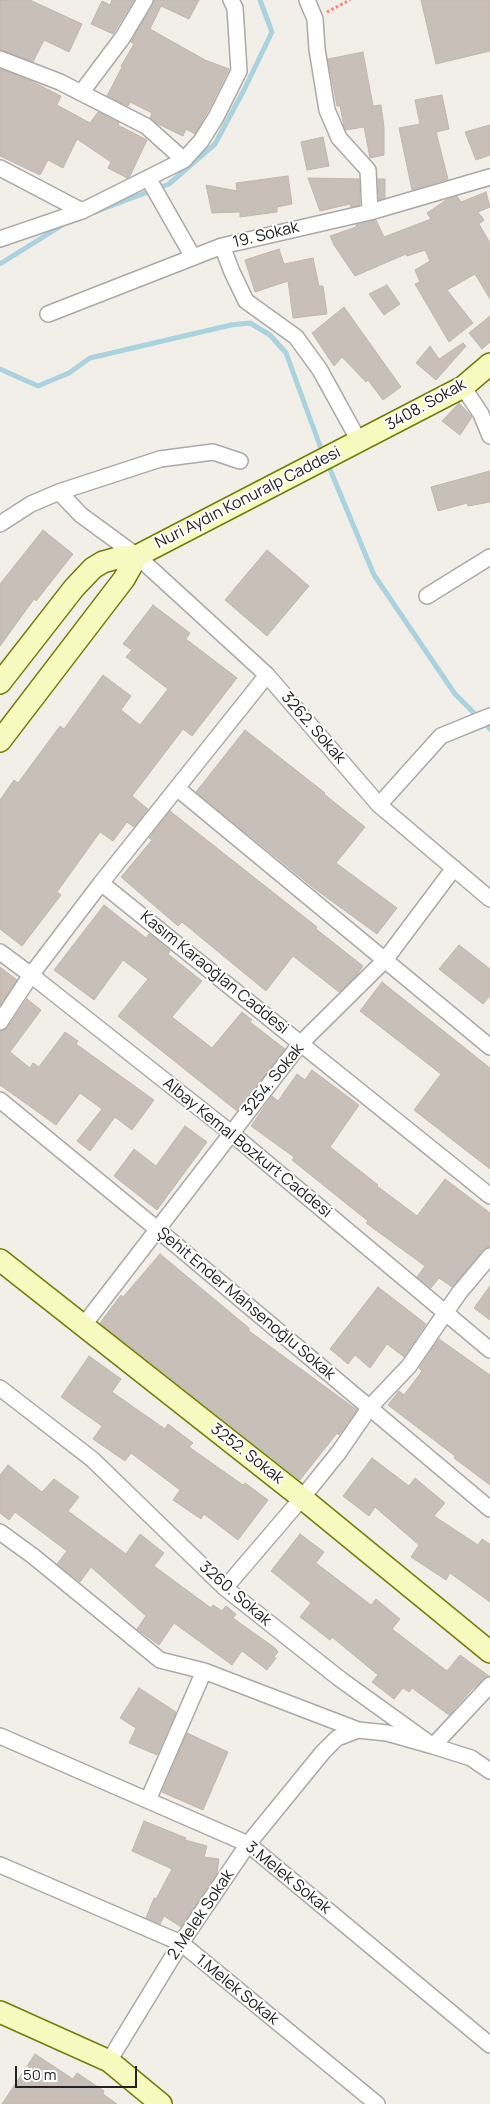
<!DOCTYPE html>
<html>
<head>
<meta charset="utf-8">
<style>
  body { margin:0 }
  #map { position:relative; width:490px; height:2104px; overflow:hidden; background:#f2efe9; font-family:Manrope,sans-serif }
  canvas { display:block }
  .scale { position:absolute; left:15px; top:2066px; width:122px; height:22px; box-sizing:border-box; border:2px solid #222; border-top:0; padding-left:6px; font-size:15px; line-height:18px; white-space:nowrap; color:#222; -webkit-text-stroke:4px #fff; paint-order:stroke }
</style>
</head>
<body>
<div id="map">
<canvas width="490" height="2104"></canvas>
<div class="scale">50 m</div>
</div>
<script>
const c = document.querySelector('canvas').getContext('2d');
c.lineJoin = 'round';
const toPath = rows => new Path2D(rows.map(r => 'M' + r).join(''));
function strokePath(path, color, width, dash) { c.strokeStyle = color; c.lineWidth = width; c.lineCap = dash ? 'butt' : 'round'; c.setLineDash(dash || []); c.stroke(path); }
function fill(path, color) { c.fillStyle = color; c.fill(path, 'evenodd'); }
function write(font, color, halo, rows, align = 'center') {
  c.font = font + ' Manrope,sans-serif'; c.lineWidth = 4; c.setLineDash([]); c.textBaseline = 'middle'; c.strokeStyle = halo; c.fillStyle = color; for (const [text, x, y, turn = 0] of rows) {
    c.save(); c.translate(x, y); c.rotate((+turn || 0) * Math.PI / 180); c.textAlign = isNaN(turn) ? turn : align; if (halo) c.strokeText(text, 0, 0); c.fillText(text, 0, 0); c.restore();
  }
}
strokePath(toPath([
  [95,212,169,184,215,144,244,90,272,32,260,0],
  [0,264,64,224],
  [0,369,38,386,69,373,90,358,231,325,250,323,270,335,286,353,323,454],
  [327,462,374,575,455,694,490,729]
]), '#aad3df', 5);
const building = toPath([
  [0,0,30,0,82,24,69,52,44,40,33,62,0,50,0,0],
  [112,0,134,0,113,34,91,24,102,1,110,5,112,0],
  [154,0,199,0,189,19,161,6,150,29,205,60,229,69,209,109,195,134,186,129,183,136,156,123,150,118,152,113,130,102,128,106,107,96,122,67,121,66,134,44,131,42,154,0],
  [421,0,490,0,490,51,436,64,421,0],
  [363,52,373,106,381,105,384,127,384,155,370,158,364,127,346,130,344,127,340,106,337,106,328,59,363,52],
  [0,69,31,81,61,96,57,105,90,123,98,112,119,123,118,125,147,140,130,176,127,178,108,168,111,162,77,139,63,168,48,160,40,175,0,156,0,69],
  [442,95,449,129,436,132,448,179,412,190,399,128,420,124,415,100,442,95],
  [490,125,490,155,476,160,465,132,490,125],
  [323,137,329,166,307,170,301,142,323,137],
  [288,176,292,204,277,207,277,212,240,217,240,212,212,213,206,185,237,191,236,183,288,176],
  [308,178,359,179,360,205,351,207,350,204,320,211,308,178],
  [378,179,385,179,385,198,379,200,378,179],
  [486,192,490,207,478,212,484,220,479,224,490,243,490,299,475,274,447,290,473,323,449,342,415,284,420,282,415,270,430,261,425,250,407,256,406,254,355,276,334,245,330,236,356,227,356,225,376,220,384,237,431,219,427,213,446,200,457,196,461,202,486,192],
  [279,249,284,264,313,258,319,286,323,286,327,314,293,318,288,281,255,292,245,260,279,249],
  [387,285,400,304,384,315,369,294,387,285],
  [344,307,401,387,383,400,368,380,366,382,342,357,334,366,312,333,344,307],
  [490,316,490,342,482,349,469,333,490,316],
  [463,343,466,346,436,380,416,363,430,346,439,359,463,343],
  [459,403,472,417,460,435,442,421,459,403],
  [490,471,490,502,468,506,467,503,438,511,431,487,490,471],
  [43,530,73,554,36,601,34,599,0,646,0,584,43,530],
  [267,550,309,586,267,636,225,600,267,550],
  [153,605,190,633,186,639,237,678,192,736,183,729,132,796,148,809,134,827,127,822,113,841,100,832,57,892,61,895,22,946,0,929,0,800,14,780,18,783,60,726,64,729,103,675,131,696,121,710,140,725,168,689,126,657,132,650,123,644,153,605],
  [245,730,325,793,324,794,365,827,336,863,397,908,377,934,315,889,196,792,245,730],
  [170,811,317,927,316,929,363,966,356,976,339,992,293,956,266,991,182,922,178,926,121,877,152,840,149,838,170,811],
  [104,905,146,938,149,934,157,940,170,951,168,954,202,981,172,1017,212,1048,242,1012,252,1020,250,1022,285,1049,237,1111,118,1016,148,979,123,960,94,1000,54,970,104,905],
  [459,945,490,969,490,996,483,1004,439,969,459,945],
  [0,967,17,980,0,1005,0,967],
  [382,982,490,1068,490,1169,414,1110,441,1074,360,1011,382,982],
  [27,999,41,1010,10,1052,30,1068,33,1063,39,1067,65,1032,78,1041,76,1044,154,1100,132,1130,115,1117,90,1151,77,1141,102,1109,80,1093,56,1125,0,1085,0,1031,8,1027,27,999],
  [312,1070,359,1105,330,1147,378,1185,377,1186,417,1216,445,1179,490,1213,490,1247,483,1250,452,1287,439,1278,431,1288,417,1277,425,1266,366,1223,368,1221,292,1160,294,1157,251,1126,272,1096,278,1101,297,1074,305,1080,312,1070],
  [185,1126,207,1142,157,1210,114,1176,134,1149,156,1166,185,1126],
  [160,1254,249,1328,249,1331,357,1410,339,1435,337,1433,300,1480,100,1323,121,1295,123,1297,160,1254],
  [490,1286,490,1320,474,1308,490,1286],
  [378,1287,426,1324,404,1357,387,1344,370,1368,355,1355,348,1364,330,1349,378,1287],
  [439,1339,490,1375,490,1485,454,1458,455,1456,388,1405,399,1391,404,1395,422,1371,419,1368,439,1339],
  [89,1356,121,1379,112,1392,165,1429,168,1424,193,1443,189,1447,243,1485,245,1483,268,1500,238,1540,204,1514,201,1519,173,1500,180,1490,131,1453,125,1461,93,1439,102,1426,61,1397,89,1356],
  [372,1458,409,1486,415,1478,445,1503,434,1516,478,1545,482,1539,490,1544,490,1602,450,1573,446,1580,411,1557,419,1545,375,1507,369,1516,343,1496,372,1458],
  [8,1465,42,1492,54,1479,79,1497,68,1511,126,1554,140,1534,164,1553,154,1566,211,1608,213,1605,222,1611,226,1606,236,1614,233,1618,275,1648,278,1652,274,1657,276,1658,267,1670,242,1651,232,1665,174,1623,159,1645,137,1629,146,1616,91,1567,80,1582,57,1564,67,1551,15,1512,9,1520,0,1513,0,1475,8,1465],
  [300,1534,324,1552,316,1563,371,1605,376,1599,400,1619,392,1629,447,1671,460,1655,489,1676,473,1688,449,1715,412,1688,409,1692,403,1688,394,1699,372,1682,378,1675,332,1637,330,1640,300,1617,311,1603,271,1571,300,1534],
  [139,1688,176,1712,157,1755,129,1743,136,1728,120,1718,139,1688],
  [187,1733,228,1752,203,1810,162,1792,187,1733],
  [144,1821,186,1838,185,1840,207,1846,204,1857,219,1859,217,1873,181,1927,164,1916,160,1924,146,1918,154,1898,156,1899,172,1869,132,1851,144,1821],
  [35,2054,73,2079,77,2073,104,2091,103,2094,117,2104,2,2104,35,2054]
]);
fill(building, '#c7bfb8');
strokePath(building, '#c4b6ab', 1);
const street = toPath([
  [307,0,315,19,317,49,327,110,339,138,368,170,370,212],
  [0,59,60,82,146,126,184,160],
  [81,93,123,37,145,0],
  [0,168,82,211],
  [148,178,193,257],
  [0,239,82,211,184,160,201,141,216,117,239,71,235,8,231,0],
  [222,246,232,272,246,301,296,337,320,370,359,441],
  [48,314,222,246,370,212,490,177],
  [463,387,481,414,490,436],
  [59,492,81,515,137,556,267,675,379,805,490,899],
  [0,524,31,504,59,492,160,459,213,452,240,461],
  [427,596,490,557],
  [178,789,490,1047],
  [379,805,441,736,490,716],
  [101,883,490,1196],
  [0,952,31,975,231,1133,490,1350],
  [0,1022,31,975,101,883,267,675],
  [0,1100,157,1229,490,1509],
  [83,1326,301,1043,385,960,454,868],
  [0,1388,92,1459,225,1588,340,1679,433,1746,471,1758,490,1771],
  [0,1532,33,1556,160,1660,204,1671,358,1730],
  [225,1588,302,1498,339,1452,370,1407,409,1366,459,1293,490,1256],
  [0,1736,248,1844,490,2045],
  [148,1800,204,1671],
  [0,1865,181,1943,377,2104],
  [109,2061,181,1943,248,1844,323,1752,337,1738,358,1730,387,1733,433,1746,490,1685]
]);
const secondary = toPath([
  [0,683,74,588,93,568,103,562,121,557,137,556,463,387,490,364],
  [0,741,124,579,137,556],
  [0,1260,302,1498,490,1652],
  [0,2012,109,2061,161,2104]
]);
strokePath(street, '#a9a9a9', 18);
strokePath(secondary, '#707d05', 24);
strokePath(toPath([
  [327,12,350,0]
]), '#fa8072', 3, [2.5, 2.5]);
strokePath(street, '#fff', 15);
strokePath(secondary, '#f7fabf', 21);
write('16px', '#222', '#fff', [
  ["19. Sokak",266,235,-14],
  ["3408. Sokak",426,405,-29],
  ["Nuri Aydın Konuralp Caddesi",248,498,-27],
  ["3262. Sokak",313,728,49],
  ["Kasım Karaoğlan Caddesi",214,973,39],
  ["3254. Sokak",273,1080,-51],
  ["Albay Kemal Bozkurt Caddesi",247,1148,39],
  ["Şehit Ender Mahsenoğlu Sokak",246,1304,40],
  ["3252. Sokak",247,1454,38],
  ["3260. Sokak",235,1594,41],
  ["3.Melek Sokak",288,1878,39],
  ["2.Melek Sokak",201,1915,-56],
  ["1.Melek Sokak",237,1990,39]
]);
</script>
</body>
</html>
